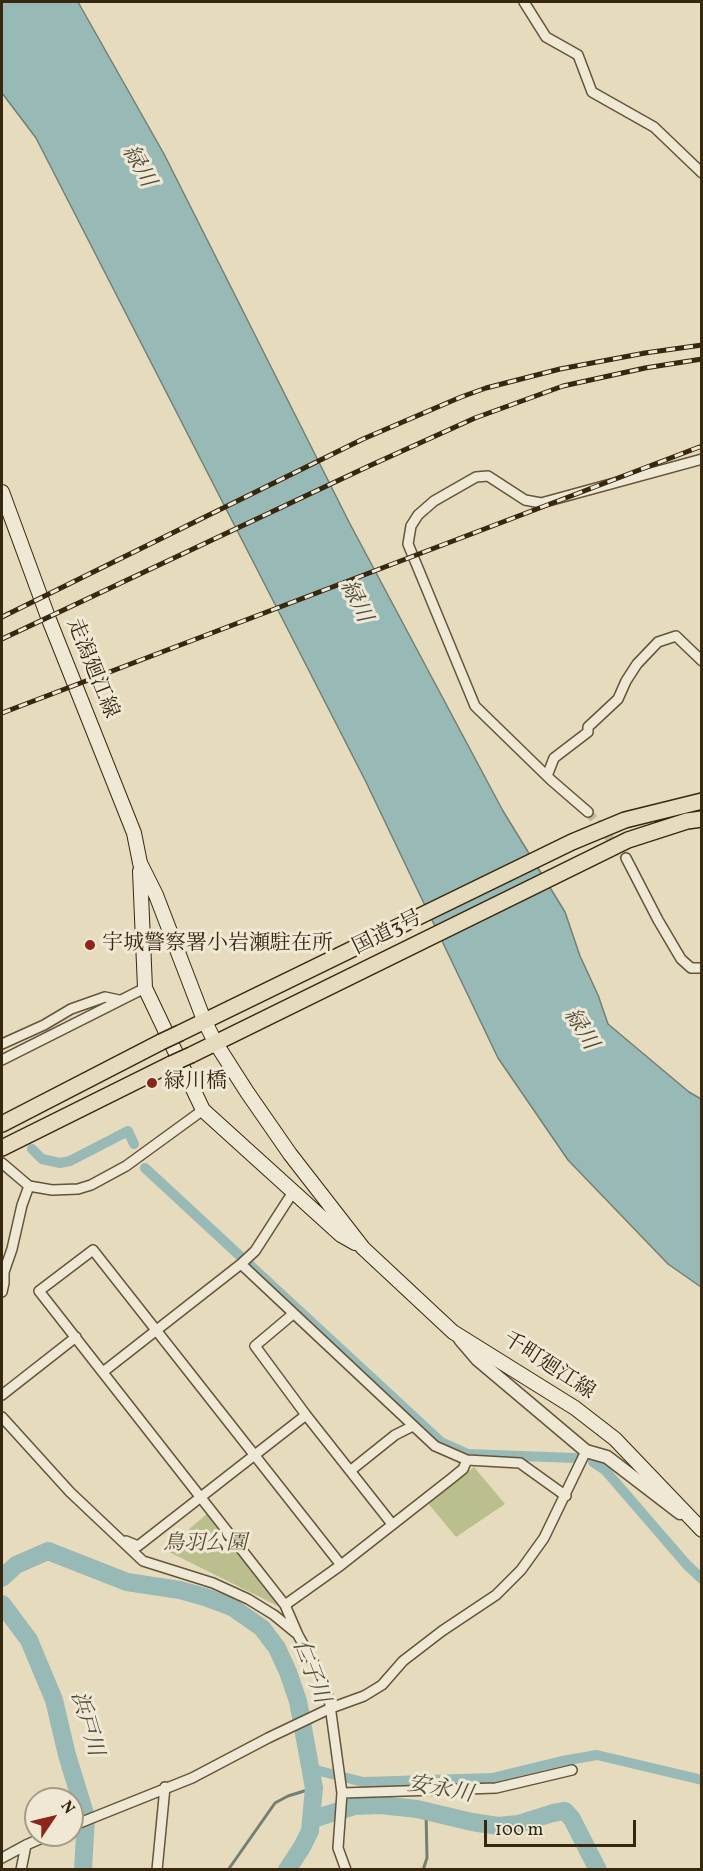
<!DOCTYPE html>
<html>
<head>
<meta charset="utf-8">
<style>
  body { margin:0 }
  #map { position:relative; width:703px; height:1871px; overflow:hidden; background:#e7dbbd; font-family:Vollkorn,serif }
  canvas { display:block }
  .frame { position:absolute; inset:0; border:3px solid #38270f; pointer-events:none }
  .north { position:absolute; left:24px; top:1787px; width:60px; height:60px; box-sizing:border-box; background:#efe8d4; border:2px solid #a69b85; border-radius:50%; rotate:55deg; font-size:16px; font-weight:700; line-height:24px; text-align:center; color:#38270f }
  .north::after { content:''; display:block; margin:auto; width:21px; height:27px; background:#8f2418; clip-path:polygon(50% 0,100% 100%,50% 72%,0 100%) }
  .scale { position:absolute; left:484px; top:1820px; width:152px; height:27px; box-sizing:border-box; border:3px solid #38270f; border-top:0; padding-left:8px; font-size:18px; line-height:21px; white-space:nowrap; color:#38270f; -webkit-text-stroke:4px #efe8d4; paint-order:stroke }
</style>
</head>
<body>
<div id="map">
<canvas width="703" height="1871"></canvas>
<div class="frame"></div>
<div class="north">N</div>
<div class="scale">100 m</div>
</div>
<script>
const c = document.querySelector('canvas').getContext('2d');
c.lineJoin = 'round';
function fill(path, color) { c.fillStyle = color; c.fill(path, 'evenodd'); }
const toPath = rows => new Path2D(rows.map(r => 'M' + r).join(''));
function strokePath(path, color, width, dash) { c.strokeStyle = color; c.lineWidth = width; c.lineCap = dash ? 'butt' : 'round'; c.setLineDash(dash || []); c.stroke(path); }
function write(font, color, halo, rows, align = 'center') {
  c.font = font + ' Vollkorn,"Noto Serif JP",serif'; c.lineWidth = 6; c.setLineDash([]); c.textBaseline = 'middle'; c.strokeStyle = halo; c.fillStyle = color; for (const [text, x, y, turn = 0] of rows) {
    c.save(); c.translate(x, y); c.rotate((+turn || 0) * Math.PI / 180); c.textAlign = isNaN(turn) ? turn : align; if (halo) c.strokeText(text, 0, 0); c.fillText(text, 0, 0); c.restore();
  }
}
fill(toPath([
  [474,1467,505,1504,456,1537,427,1502],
  [209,1512,284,1609,165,1550]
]), '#bbbe8d');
const water = toPath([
  [2,2,78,2,164,154,349,522,503,811,565,912,580,956,598,995,608,1024,689,1092,701,1099,701,1287,668,1264,568,1160,498,1058,365,780,36,138,2,93,2,2]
]);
fill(water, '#98bab7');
strokePath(water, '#727f74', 1.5);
strokePath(toPath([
  [228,1870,275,1803,288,1796,314,1788],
  [423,1870,427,1858,426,1812]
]), '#727f74', 3);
strokePath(toPath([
  [32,1149,42,1159,60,1163,70,1161,128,1131,134,1144],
  [145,1168,441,1442,468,1454,575,1458],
  [593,1462,605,1470,687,1565,702,1579],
  [312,1769,363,1782,492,1778,562,1761,597,1755,702,1780]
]), '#98bab7', 10);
strokePath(toPath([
  [2,1578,16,1565,48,1551,127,1582,180,1590,205,1597,232,1607,262,1628,277,1648,288,1672,298,1701,314,1788,310,1831,302,1847,287,1870],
  [2,1604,29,1640,54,1700,67,1755,86,1817,83,1870],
  [313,1819,355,1806,380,1805,417,1809,472,1822,498,1826,518,1824,553,1813,565,1811,572,1819,598,1870]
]), '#98bab7', 18);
strokePath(toPath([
  [588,812,626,858]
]), '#c4b79a', 9, [9, 4.5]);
const minor = toPath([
  [524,2,546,37,578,55,592,92,654,127,702,173],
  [547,776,554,758,588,732,588,727,618,699,626,681,637,664,658,642,676,636,702,661],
  [588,812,551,780,475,706,408,544,411,526,418,515,434,501,476,477,488,476,525,500,541,503,702,459],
  [626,858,658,920,681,959,691,968,702,968],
  [2,1044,44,1025,71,1009,105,997,119,1000],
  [2,1060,145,988],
  [2,1163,29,1186,52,1190,78,1189,91,1185,126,1166,203,1110],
  [241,1264,435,1446,467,1460,520,1463,566,1496],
  [2,1292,4,1283,4,1272,12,1249,22,1205,29,1186],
  [293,1314,255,1346,306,1415,392,1524],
  [103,1372,241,1264,255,1251,293,1192],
  [2,1395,76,1337],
  [2,1417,70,1492,143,1561,213,1583,248,1599,274,1615,296,1633],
  [350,1471,395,1435,413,1426],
  [126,1541,138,1546,306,1415],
  [341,1565,93,1250,39,1291,285,1605,298,1635,317,1669,329,1698,342,1793,338,1848,346,1870],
  [285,1605,341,1565,452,1478,463,1469,467,1460],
  [342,1793,496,1788,572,1770],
  [72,1826,192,1778,268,1738,331,1708,364,1696,382,1685,403,1661,442,1631,496,1595,521,1570,544,1538,586,1451],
  [2,1858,26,1845,49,1835],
  [21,1870,26,1845],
  [157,1870,165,1787]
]);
const tertiary = toPath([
  [460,1339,478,1360,586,1451,607,1457,680,1513]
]);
const secondary = toPath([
  [2,492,48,617,134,833,140,863,156,895,204,1020,215,1042,247,1092,290,1154,363,1248,453,1332,575,1408,615,1439,702,1530],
  [140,871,145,988,203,1110,341,1235,355,1243]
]);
const trunk = toPath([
  [180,1033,572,842,625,820,702,801],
  [191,1055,628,840,687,821,702,819],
  [2,1124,161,1042],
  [2,1148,171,1064]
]);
strokePath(minor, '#64543a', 12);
strokePath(tertiary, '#64543a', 15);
strokePath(secondary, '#38270f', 16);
strokePath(trunk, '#38270f', 18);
strokePath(minor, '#efe8d4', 9);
strokePath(tertiary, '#efe8d4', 12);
strokePath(secondary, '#efe8d4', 14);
strokePath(trunk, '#e7dbbd', 15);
const rail = toPath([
  [2,617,363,439,461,397,486,388,560,369,645,353,702,345],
  [2,639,369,466,475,418,563,386,645,368,702,359],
  [2,713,702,446]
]);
strokePath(rail, '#38270f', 5);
strokePath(rail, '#efe8d4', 3, [9]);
const trunkBridge = toPath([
  [161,1042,180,1033],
  [171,1064,191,1055]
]);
strokePath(trunkBridge, '#38270f', 18, []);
strokePath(trunkBridge, '#e7dbbd', 15);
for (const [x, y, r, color] of [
  [90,945,6,"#8f2418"],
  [152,1083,6,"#8f2418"]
]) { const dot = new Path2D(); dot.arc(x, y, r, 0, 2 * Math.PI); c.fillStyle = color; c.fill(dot); strokePath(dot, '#efe8d4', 2); }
write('21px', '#38270f', '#efe8d4', [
  ["走潟廻江線",91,669,68],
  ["国道3号",388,934,-26],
  ["千町廻江線",548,1367,33]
]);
write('21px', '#38270f', '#efe8d4', [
  ["宇城警察署小岩瀬駐在所",102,945],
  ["緑川橋",164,1083]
], 'left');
write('italic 21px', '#594d2e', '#efe8d4', [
  ["鳥羽公園",205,1545]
]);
write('italic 22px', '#504c39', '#efe8d4', [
  ["緑川",137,167,61],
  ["緑川",354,602,64],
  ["緑川",579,1030,58],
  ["仁子川",309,1672,69],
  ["浜戸川",85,1724,74],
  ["安永川",440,1791,10]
]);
</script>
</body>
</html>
